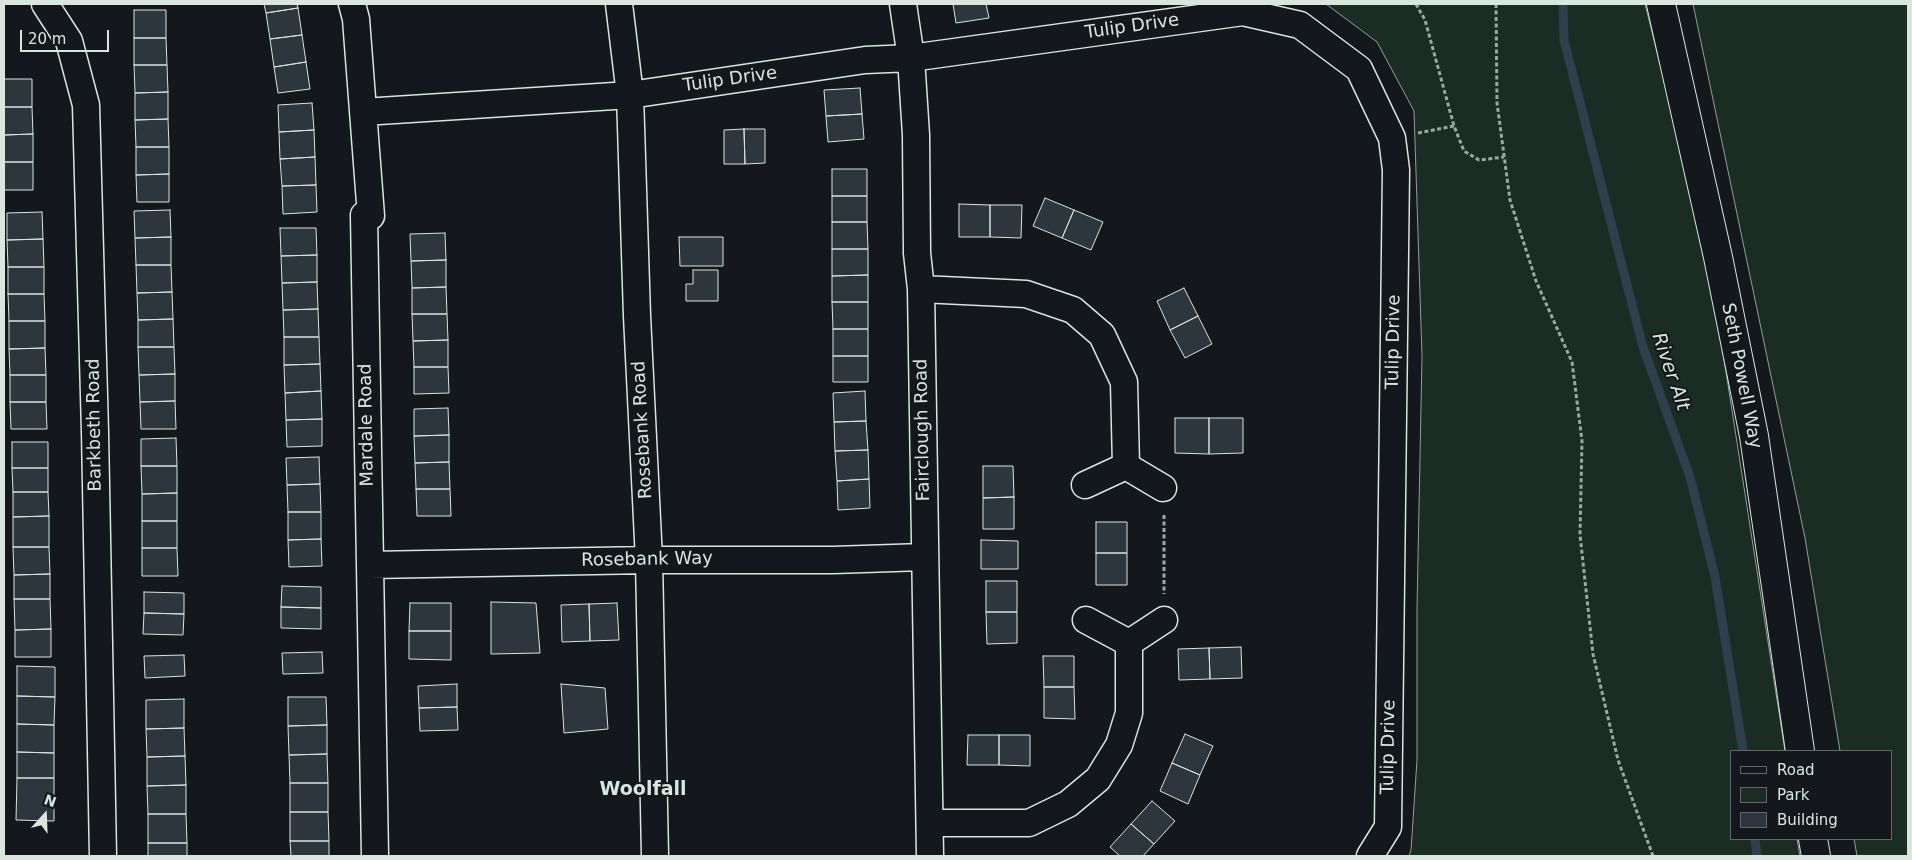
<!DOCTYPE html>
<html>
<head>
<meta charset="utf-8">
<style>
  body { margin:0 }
  #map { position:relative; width:1912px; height:860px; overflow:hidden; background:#14181c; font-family:"DejaVu Sans",sans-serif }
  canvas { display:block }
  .frame { position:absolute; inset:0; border:5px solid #d8e6dc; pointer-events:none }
  .legend { position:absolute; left:1730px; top:750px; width:162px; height:90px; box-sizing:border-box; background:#14181c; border:1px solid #626a69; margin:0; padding:6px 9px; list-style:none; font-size:15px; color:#d8e6dc }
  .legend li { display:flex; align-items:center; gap:10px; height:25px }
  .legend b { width:25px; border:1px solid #626a69 }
  .north { position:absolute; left:20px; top:790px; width:50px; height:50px; -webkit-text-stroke:4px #14181c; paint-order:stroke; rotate:20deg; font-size:14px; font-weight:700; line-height:20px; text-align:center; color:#d8e6dc }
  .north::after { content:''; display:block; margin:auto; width:18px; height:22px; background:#d8e6dc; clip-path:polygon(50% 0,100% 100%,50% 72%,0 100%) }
  .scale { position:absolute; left:20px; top:30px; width:89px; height:22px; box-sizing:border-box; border:2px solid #d8e6dc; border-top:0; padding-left:6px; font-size:15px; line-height:18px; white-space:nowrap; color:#d8e6dc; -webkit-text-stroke:4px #14181c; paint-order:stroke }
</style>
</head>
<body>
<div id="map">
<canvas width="1912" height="860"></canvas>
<div class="frame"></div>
<ul class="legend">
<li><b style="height:6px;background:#14181c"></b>Road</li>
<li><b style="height:14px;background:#1a2d24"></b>Park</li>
<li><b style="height:14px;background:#2c363c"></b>Building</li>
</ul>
<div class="north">N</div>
<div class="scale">20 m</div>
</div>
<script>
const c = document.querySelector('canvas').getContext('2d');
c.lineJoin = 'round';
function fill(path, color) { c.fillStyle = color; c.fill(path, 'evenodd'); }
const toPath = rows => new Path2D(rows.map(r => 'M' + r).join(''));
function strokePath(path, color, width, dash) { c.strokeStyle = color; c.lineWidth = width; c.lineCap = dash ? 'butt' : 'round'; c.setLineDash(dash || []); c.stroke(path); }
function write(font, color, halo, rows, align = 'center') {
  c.font = font + ' "DejaVu Sans",sans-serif'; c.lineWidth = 4; c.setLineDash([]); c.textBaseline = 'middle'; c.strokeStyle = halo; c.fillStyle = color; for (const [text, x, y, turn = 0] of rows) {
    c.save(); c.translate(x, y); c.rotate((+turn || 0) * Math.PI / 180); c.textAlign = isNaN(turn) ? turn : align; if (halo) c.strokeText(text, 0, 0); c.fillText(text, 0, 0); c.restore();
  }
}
const green = toPath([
  [1326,4,1645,4,1708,256,1785,751,1731,751,1731,839,1797,839,1800,856,1409,856,1411,850,1417,760,1417,609,1422,356,1414,111,1377,42,1326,4],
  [1693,4,1908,4,1908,856,1857,856,1854,839,1891,839,1891,751,1840,751,1805,538,1693,4]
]);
fill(green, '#1a2d24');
strokePath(green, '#939e99', 1);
strokePath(toPath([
  [1563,4,1564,40,1643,347,1690,477,1715,577,1743,751],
  [1755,839,1757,856]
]), '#2f3f4d', 9);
const building = toPath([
  [264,4,297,4,298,8,266,13,264,4],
  [953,4,986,4,989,18,956,23,953,4],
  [298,8,302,35,270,39,266,13,298,8],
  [134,10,166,10,166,38,134,38,134,10],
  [302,35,306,62,274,67,270,39,302,35],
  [134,38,166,38,167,65,134,65,134,38],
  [306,62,310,89,278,93,274,67,306,62],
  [134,65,167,65,168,92,135,93,134,65],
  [4,79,32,79,32,107,4,107,4,79],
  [860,88,862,114,826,116,824,90,860,88],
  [168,92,168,119,135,120,135,93,168,92],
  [312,103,314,130,279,132,278,105,312,103],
  [4,107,32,107,33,134,4,135,4,107],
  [862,114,864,139,828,142,826,116,862,114],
  [168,119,169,147,136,147,135,120,168,119],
  [744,129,765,129,765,163,745,164,744,129],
  [744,129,745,164,724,164,724,130,744,129],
  [314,130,315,157,280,159,279,132,314,130],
  [33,134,33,162,4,162,4,135,33,134],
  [136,147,169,147,169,174,136,175,136,147],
  [315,157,316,185,282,186,280,159,315,157],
  [4,162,33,162,33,190,4,190,4,162],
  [832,169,867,169,867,196,832,196,832,169],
  [169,174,169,202,137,202,136,175,169,174],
  [316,185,317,212,283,214,282,186,316,185],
  [832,196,867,196,867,222,832,222,832,196],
  [1045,198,1074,210,1062,238,1033,226,1045,198],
  [959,204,990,205,990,237,959,237,959,204],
  [990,205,1022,205,1021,238,990,237,990,205],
  [170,210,171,237,135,238,134,211,170,210],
  [1074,210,1103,222,1091,250,1062,238,1074,210],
  [42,212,43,239,7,240,7,213,42,212],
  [832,222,867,222,868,249,832,249,832,222],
  [280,228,316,228,317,255,281,256,280,228],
  [445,233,446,260,411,261,410,234,445,233],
  [171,237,171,265,136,265,135,238,171,237],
  [679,237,723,237,723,266,680,266,679,237],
  [43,239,44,267,8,267,7,240,43,239],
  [832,249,868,249,868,275,832,276,832,249],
  [317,255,317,282,282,283,281,256,317,255],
  [446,260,446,287,412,288,411,261,446,260],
  [136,265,171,265,172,292,137,293,136,265],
  [8,267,44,267,44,294,8,294,8,267],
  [693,270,718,270,718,301,686,301,686,284,693,284,693,270],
  [868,275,868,302,832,302,832,276,868,275],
  [317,282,318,309,283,310,282,283,317,282],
  [446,287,447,314,412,314,412,288,446,287],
  [1184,288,1198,316,1170,330,1157,301,1184,288],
  [172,292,173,319,138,320,137,293,172,292],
  [8,294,44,294,45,321,9,321,8,294],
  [832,302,868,302,868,329,833,329,832,302],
  [318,309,319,337,284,337,283,310,318,309],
  [412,314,447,314,448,340,413,341,412,314],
  [1198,316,1212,344,1185,358,1170,330,1198,316],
  [173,319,174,347,138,347,138,320,173,319],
  [9,321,45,321,45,348,9,349,9,321],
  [833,329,868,329,868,356,833,356,833,329],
  [284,337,319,337,320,364,284,365,284,337],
  [448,340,448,367,414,367,413,341,448,340],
  [138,347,174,347,175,374,139,375,138,347],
  [45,348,46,375,10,375,9,349,45,348],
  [833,356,868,356,868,382,833,382,833,356],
  [320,364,321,391,285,393,284,365,320,364],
  [414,367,448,367,449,393,414,394,414,367],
  [175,374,175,401,140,402,139,375,175,374],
  [10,375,46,375,46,402,10,402,10,375],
  [321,391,322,419,286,420,285,393,321,391],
  [865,391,866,421,834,422,833,393,865,391],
  [175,401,176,429,141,429,140,402,175,401],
  [10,402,46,402,47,429,11,429,10,402],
  [448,408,449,435,414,436,414,409,448,408],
  [1175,418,1209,418,1209,454,1175,453,1175,418],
  [1209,418,1243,418,1243,453,1209,454,1209,418],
  [322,419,322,446,287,447,286,420,322,419],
  [866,421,868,450,835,451,834,422,866,421],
  [449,435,449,462,415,463,414,436,449,435],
  [176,438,177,466,141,466,141,439,176,438],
  [12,442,48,442,48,468,12,468,12,442],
  [868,450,869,479,837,481,835,451,868,450],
  [319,457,320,484,287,485,286,458,319,457],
  [449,462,450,489,416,489,415,463,449,462],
  [141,466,177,466,177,493,142,494,141,466],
  [983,466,1013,466,1014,497,983,498,983,466],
  [12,468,48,468,48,492,13,492,12,468],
  [869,479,870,508,838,510,837,481,869,479],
  [320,484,321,512,288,512,287,485,320,484],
  [416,489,450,489,451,516,417,516,416,489],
  [13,492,48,492,49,516,13,517,13,492],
  [177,493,177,521,142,521,142,494,177,493],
  [1014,497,1014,529,983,529,983,498,1014,497],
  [288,512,321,512,321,539,288,540,288,512],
  [49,516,49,547,13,547,13,517,49,516],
  [142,521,177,521,177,548,142,548,142,521],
  [1096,522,1127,522,1127,553,1096,553,1096,522],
  [321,539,322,566,289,567,288,540,321,539],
  [981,540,1018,541,1018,569,981,569,981,540],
  [13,547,49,547,50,574,14,575,13,547],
  [142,548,177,548,178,576,142,576,142,548],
  [1096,553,1127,553,1127,585,1096,585,1096,553],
  [50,574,50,599,14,599,14,575,50,574],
  [986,581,1017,581,1017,612,986,612,986,581],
  [282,586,321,587,321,608,281,607,282,586],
  [144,592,184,593,184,614,144,613,144,592],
  [14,599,50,599,51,629,15,630,14,599],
  [491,602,536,603,540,653,491,654,491,602],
  [410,603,451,603,451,631,409,631,410,603],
  [617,603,619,640,590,641,589,604,617,603],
  [589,604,590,641,562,642,561,605,589,604],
  [281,607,321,608,321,629,281,628,281,607],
  [986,612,1017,612,1017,643,987,644,986,612],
  [144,613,184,614,183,635,143,634,144,613],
  [51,629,51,657,15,657,15,630,51,629],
  [409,631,451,631,451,660,409,659,409,631],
  [1241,647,1242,678,1210,679,1209,648,1241,647],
  [1209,648,1210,679,1179,680,1178,649,1209,648],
  [322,652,323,673,283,674,282,653,322,652],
  [184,655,185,676,145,678,144,656,184,655],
  [1043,656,1074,656,1074,687,1044,687,1043,656],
  [17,666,55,667,55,697,17,696,17,666],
  [457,684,457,707,419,708,418,686,457,684],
  [561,684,605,688,608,729,564,733,561,684],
  [1044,687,1074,687,1075,719,1044,718,1044,687],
  [17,696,55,697,54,725,17,724,17,696],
  [288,697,326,697,327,725,288,726,288,697],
  [184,699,184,728,146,729,146,700,184,699],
  [457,707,458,730,420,731,419,708,457,707],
  [17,724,54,725,54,753,17,752,17,724],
  [327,725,327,754,289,755,288,726,327,725],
  [184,728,185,756,147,757,146,729,184,728],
  [1185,734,1213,746,1200,775,1172,763,1185,734],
  [968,735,999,735,999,765,967,765,968,735],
  [999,735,1030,735,1030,766,999,765,999,735],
  [17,752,54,753,54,778,17,778,17,752],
  [327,754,328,783,290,783,289,755,327,754],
  [185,756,186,785,147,786,147,757,185,756],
  [1172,763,1200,775,1188,804,1160,791,1172,763],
  [17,778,54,778,54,821,16,820,17,778],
  [290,783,328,783,328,812,290,812,290,783],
  [186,785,186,814,148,814,147,786,186,785],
  [1152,801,1175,821,1154,844,1131,824,1152,801],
  [290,812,328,812,329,841,290,841,290,812],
  [148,814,186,814,187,843,148,843,148,814],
  [1131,824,1154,844,1143,856,1120,856,1110,847,1131,824],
  [290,841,329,841,329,856,291,856,290,841],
  [148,843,187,843,187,856,148,856,148,843]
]);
fill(building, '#2c363c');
strokePath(building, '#d8e6dc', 1);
const street = toPath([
  [45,4,69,41,86,105,95,432,103,856],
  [352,4,356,19,371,216,364,215,375,856],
  [619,4,630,95,637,316,649,560,655,856],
  [903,4,911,58,916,135,917,253,921,289,930,856],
  [363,112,630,95,865,60,911,58,1243,12,1300,25,1359,69,1392,138,1396,170,1388,827,1370,856],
  [921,289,1026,294,1073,310,1102,335,1124,382,1126,466],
  [1085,485,1126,466,1163,488],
  [370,565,649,560,833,560,924,557],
  [1086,620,1129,643,1164,620],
  [930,823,1029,823,1068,804,1098,779,1119,745,1129,713,1129,643]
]);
const primary = toPath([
  [1661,4,1718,257,1754,436,1800,751],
  [1813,839,1816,856]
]);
strokePath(street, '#d8e6dc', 29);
strokePath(primary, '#d8e6dc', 30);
strokePath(toPath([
  [1416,4,1425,20,1454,126,1464,151,1479,160,1504,157],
  [1496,4,1497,103,1510,200,1536,281,1572,362,1582,441,1580,535,1593,654,1618,760,1653,856],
  [1418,133,1454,126],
  [1164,515,1164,594]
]), '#9da8a2', 3, [4, 2.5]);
strokePath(street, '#14181c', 26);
strokePath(primary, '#14181c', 28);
write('18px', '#d8e6dc', '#14181c', [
  ["Tulip Drive",1132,27,-8],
  ["Tulip Drive",730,80,-8],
  ["Tulip Drive",1394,342,-89],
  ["Seth Powell Way",1741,376,79],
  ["Barkbeth Road",95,425,-91],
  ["Mardale Road",367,425,-91],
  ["Rosebank Road",643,430,-93],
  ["Fairclough Road",923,430,-91],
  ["Rosebank Way",647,560,-1],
  ["Tulip Drive",1389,747,-89]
]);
write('italic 19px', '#d8e6dc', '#14181c', [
  ["River Alt",1670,372,71]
]);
write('bold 19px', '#d8e6dc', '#14181c', [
  ["Woolfall",643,790]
]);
</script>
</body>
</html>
